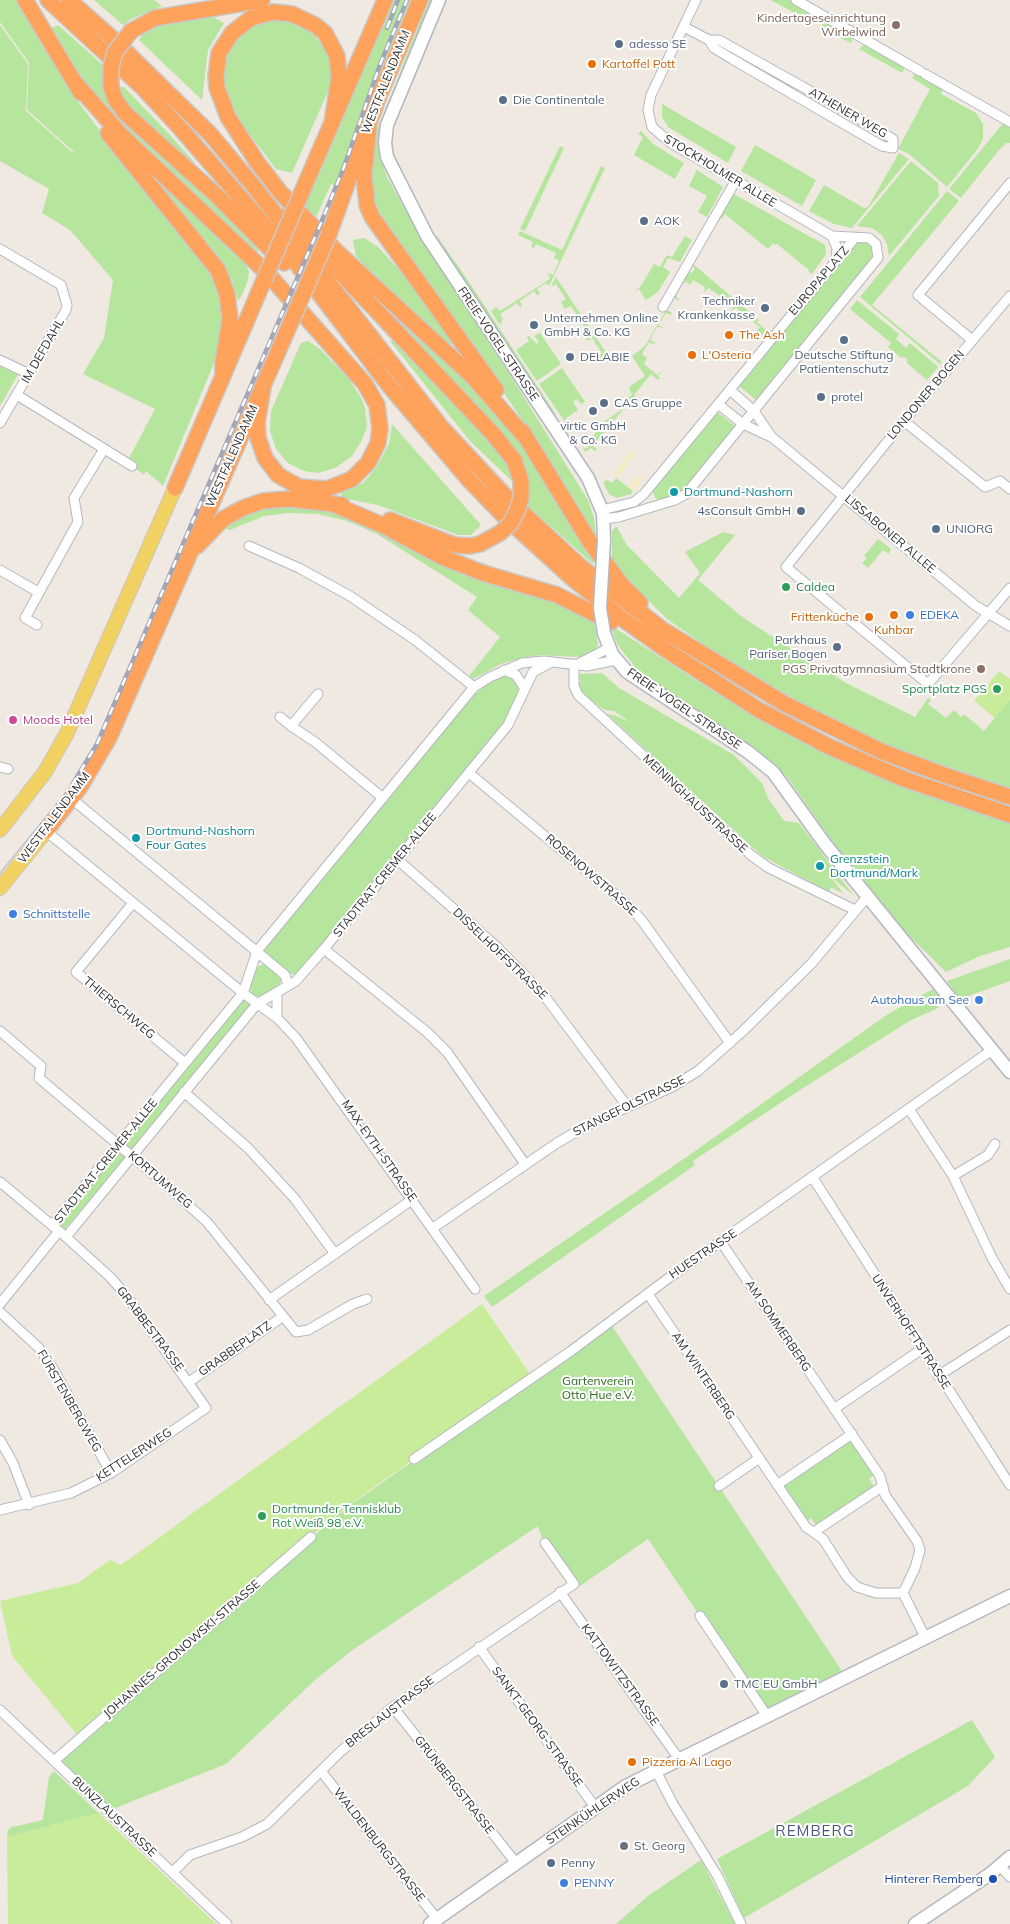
<!DOCTYPE html>
<html>
<head>
<meta charset="utf-8">
<style>
  body { margin:0 }
  canvas { display:block; background:#efe9e1 }
</style>
</head>
<body>
<canvas width="1010" height="1924"></canvas>
<script>
const c = document.querySelector('canvas').getContext('2d');
c.lineJoin = 'round';
function fill(path, color) { c.fillStyle = color; c.fill(path, 'evenodd'); }
const toPath = rows => new Path2D(rows.map(r => 'M' + r).join(''));
function strokePath(path, color, width, dash) { c.strokeStyle = color; c.lineWidth = width; c.lineCap = dash ? 'butt' : 'round'; c.setLineDash(dash || []); c.stroke(path); }
function write(font, color, halo, rows, align = 'center') {
  c.font = font + ' Mulish,sans-serif'; c.lineWidth = 4; c.setLineDash([]); c.textBaseline = 'middle'; c.strokeStyle = halo; c.fillStyle = color; for (const [text, x, y, turn = 0] of rows) {
    c.save(); c.translate(x, y); c.rotate((+turn || 0) * Math.PI / 180); c.textAlign = isNaN(turn) ? turn : align; if (halo) c.strokeText(text, 0, 0); c.fillText(text, 0, 0); c.restore();
  }
}
fill(toPath([
  [0,0,16,0,73,95,129,169,211,270,224,301,224,339,163,486,146,471,144,475,127,462,155,409,83,374,104,338,113,280,70,230,42,213,49,189,0,161,0,25,28,64,26,111,73,153,74,152,27,110,29,63,0,22],
  [94,0,154,0,162,6,131,19,123,25],
  [391,0,413,0,340,188,331,184,314,222,303,206],
  [429,0,433,0,380,137,380,156,386,175,420,236,512,378,588,500,594,518,597,545,522,420,477,352,384,226,369,196,375,135],
  [771,0,789,0,818,18,814,24],
  [211,16,224,23,208,50,202,100,139,40,146,31,163,24],
  [275,20,293,21,310,29,323,47,333,69,329,89,292,173,276,169,245,128,229,100,223,72,226,57,236,42,252,26],
  [826,20,853,35,851,43,820,28],
  [58,25,103,65,104,87,124,87,171,136,194,162,193,165,131,108,122,118,256,243,258,251,255,253,110,116,84,81,52,28],
  [866,43,905,67,902,73,859,49],
  [915,72,944,88,941,94,976,113,983,124,983,139,977,150,947,187,909,154,898,149,930,89,912,78],
  [662,104,736,147,728,163,668,127,662,117],
  [1005,121,1010,125,1010,143,1006,143,999,150,961,198,949,189],
  [641,131,653,144,684,163,675,179,634,155,643,137,638,134],
  [755,145,816,180,802,206,741,171],
  [560,146,564,148,525,231,520,229],
  [899,153,909,159,852,228,834,224,809,211,824,185,864,208,868,207],
  [911,161,938,183,939,196,889,256,887,244,882,235,872,228,857,226],
  [601,166,605,168,549,286,546,283,537,289,540,294,537,295,534,291,520,301,522,306,520,307,517,303,500,314,503,319,500,325,491,311,497,307,500,311,550,279,548,273,553,275,559,261,554,258,556,253,536,244,534,248,531,247,533,242,518,235,520,231,562,250],
  [697,170,723,187,707,217,698,212,707,196,689,186],
  [166,184,244,260,249,272,248,280,242,295,238,301,232,280,159,186],
  [947,191,959,201,872,305,942,362,940,364,860,297],
  [734,194,825,245,826,254,812,274,808,271,809,270,777,244,775,245,773,243,768,249,725,214,722,219,720,217],
  [437,236,463,273,557,416,546,405,435,239],
  [685,236,692,240,680,262,668,258,663,267,670,272,658,292,646,300,639,289,634,292,641,286,654,264,660,267,667,255,672,257],
  [364,238,378,247,401,272,454,342,449,347,393,296,356,256,353,240],
  [857,242,867,242,872,246,875,257,757,401,737,384],
  [333,254,454,364,508,423,594,558,593,564,527,505,528,485],
  [693,264,759,320,757,322,766,330,761,336,756,332,760,327,748,318,744,323,747,317,736,308,730,311,734,306,723,297,719,302,720,296,708,288,704,293,705,287,693,280,690,285,684,280,689,272,692,273,695,268,692,266],
  [556,276,556,277,609,357,606,359,603,356,598,359,597,356,602,353,592,338,587,341,586,339,590,336,581,321,575,324,574,322,579,318,571,306,565,309,561,302,566,299,556,284,551,287],
  [683,281,686,283,683,283,676,296,680,301,674,298,667,310,672,313,671,315,666,313,658,325,664,328,657,327,650,340,655,343,654,345,649,342,642,354,647,358,644,364,657,375,662,371,658,376,660,378,658,380,651,374,634,395,638,399,637,401,632,398,629,402,626,399,632,395,629,387,645,376,632,356,645,346],
  [857,300,899,334,896,339,906,348,910,343,938,367,927,380,907,363,907,358,900,357,888,347,891,343,850,309],
  [540,333,561,364,537,381,516,350,529,341,527,337,529,336,537,344,539,342,534,336],
  [308,341,320,349,348,378,360,396,365,408,367,427,361,442,352,456,335,468,318,473,304,471,288,463,276,449,270,431,271,411,301,343],
  [390,341,395,341,402,348,478,428,509,463,515,484,470,441],
  [0,364,19,373,0,406],
  [562,368,585,402,581,404,577,399,573,402,578,410,565,419,573,431,572,432,539,384],
  [625,407,611,424,614,428,613,430,608,427,602,435,605,439,604,440,600,437,593,446,597,449,595,451,591,448,585,452,582,446,585,449,591,445,590,442,596,432,606,425,604,422],
  [715,410,736,427,684,491,678,495,660,501,656,499,652,490],
  [392,424,481,525,471,535,458,535,378,505,342,498,341,492,363,483,376,468,389,444],
  [616,478,633,491,631,494,617,498,609,494,603,482,608,480,612,483],
  [282,504,337,511,593,615,598,644,597,649,586,656,579,657,540,655,521,658,501,664,473,679,469,676,500,637,468,610,477,597,377,534,347,521,318,514,288,513,264,516,230,530,224,528,234,519,250,511],
  [615,527,617,527,626,544,679,598,700,573,685,552,723,532,735,535,698,580,741,616,765,632,846,683,915,717,928,698,931,700,928,704,946,718,954,710,961,717,964,714,984,731,1010,699,1010,788,899,750,812,709,729,662,667,619,612,564,612,532],
  [878,539,891,549,889,554,883,550,868,568,862,563,867,558,864,556],
  [610,625,716,693,824,752,914,791,1010,822,1010,947,980,956,946,972,900,927,832,841,787,777,752,746,663,688,635,667,617,644],
  [602,673,619,688,734,755,762,783,768,798,784,821,799,823,854,896,830,876,844,894,831,887,829,892,762,856,607,714,614,715,630,722,614,711,605,710,582,694,578,681,581,683,579,674],
  [501,675,510,676,517,681,519,694,505,721,297,975,290,974,265,953,265,946,471,697],
  [1010,959,1010,981,960,999,947,981],
  [263,964,268,965,281,977,280,986,261,997,254,996,249,987,256,968],
  [933,989,944,1003,936,1009,911,1020,800,1090,693,1161,695,1165,492,1307,484,1296,688,1156,888,1014],
  [243,1000,247,1000,250,1006,133,1149,127,1147,126,1141],
  [121,1151,125,1158,63,1231,58,1226,59,1223,117,1153],
  [610,1323,846,1677,767,1716,648,1539,580,1586,542,1538,538,1526,351,1651,315,1680,226,1764,108,1811,54,1761,346,1508],
  [851,1440,874,1475,869,1479,874,1486,816,1525,811,1518,806,1522,782,1486],
  [972,1720,995,1757,968,1786,744,1918,717,1859],
  [54,1771,216,1924,201,1924,87,1816,7,1837,8,1830,12,1827,43,1820,49,1777],
  [701,1860,735,1924,616,1924,648,1896]
]), '#b6e59e');
fill(toPath([
  [644,443,633,459,627,461,628,465,618,477,629,487,640,474,644,478,633,491,614,474,630,451,634,455]
]), '#f3ecc5');
fill(toPath([
  [999,671,1010,679,1010,699,995,718,974,701],
  [482,1304,532,1377,367,1492,325,1524,80,1738,12,1656,0,1601,78,1583,110,1560,121,1565],
  [98,1813,216,1924,8,1924,7,1837]
]), '#c9ec9a');
const street = toPath([
  [796,0,920,71],
  [684,27,709,40,719,40,853,115,893,139,893,148,882,146,732,59,714,48,709,40],
  [925,74,1010,122],
  [832,236,837,248,836,261],
  [0,249,61,285,67,305,66,310,0,423],
  [1010,296,904,421,786,567,928,684,1010,588],
  [663,307,736,180],
  [972,340,918,295,1010,183],
  [0,360,29,374],
  [730,390,754,411,771,436],
  [17,395,132,466],
  [718,404,743,424,773,438,976,606,1010,626],
  [904,421,985,487,1000,481,1010,489],
  [602,510,634,502,644,494,854,239],
  [604,519,619,517,675,500,686,494,878,258,876,244,869,238,832,236,671,143,652,127,648,110,651,95,696,0],
  [249,546,299,568,350,596,415,640,474,687],
  [0,570,38,592],
  [37,625,25,618,78,522,74,498,104,449],
  [580,663,609,648],
  [574,664,574,686,578,695,752,856,769,868,855,910],
  [504,670,516,675,525,689],
  [318,694,291,726,315,742,383,798],
  [280,717,291,726],
  [0,767,8,769],
  [469,773,630,907,643,922,730,1043],
  [72,799,285,975,288,986],
  [46,831,243,993,277,1018,296,1038,475,1289],
  [398,860,497,947,543,994,627,1106],
  [133,903,76,972,185,1063],
  [324,949,428,1033,447,1052,525,1164],
  [277,1018,277,992],
  [0,1031,41,1066,39,1078,166,1185,207,1222,296,1332,308,1330,353,1304,367,1299],
  [184,1092,248,1148,295,1199,335,1254],
  [909,1109,953,1176,992,1258,1010,1289],
  [953,1176,988,1155,995,1144],
  [813,1178,1010,1485],
  [0,1182,66,1237,110,1277,126,1295,206,1408,111,1473,71,1493,0,1510],
  [52,1225,243,993,257,951,474,687,490,677,522,663,544,661,587,666,616,660],
  [433,1228,557,1143,588,1125,672,1087,698,1071,742,1032,811,964,867,897],
  [66,1237,257,1004,296,981,324,949,508,725,533,672,550,663],
  [721,1242,880,1476,885,1495,917,1541,920,1550,915,1568,903,1593],
  [648,1294,806,1527,823,1539,847,1577,857,1587,876,1593,903,1593,926,1639],
  [269,1300,413,1199],
  [0,1304,59,1231],
  [0,1312,39,1348,52,1367,111,1473],
  [938,1376,1010,1330],
  [189,1382,282,1317],
  [834,1409,922,1349],
  [0,1440,13,1463,29,1505],
  [414,1459,571,1351,670,1277,992,1050],
  [777,1485,852,1434],
  [719,1486,758,1459],
  [814,1532,883,1486],
  [560,1592,679,1759],
  [700,1616,767,1716],
  [479,1647,595,1807],
  [393,1707,516,1863],
  [0,1710,227,1924],
  [54,1761,311,1537],
  [321,1771,437,1919],
  [656,1771,673,1804,718,1877,741,1924],
  [1000,1866,1010,1877],
  [173,1872,190,1855,242,1837,267,1824,340,1752,393,1707,574,1584,545,1543]
]);
const secondary = toPath([
  [439,0,387,125,385,143,387,157,427,236,588,478,603,513,604,540],
  [604,633,612,654,627,672,748,752,773,772,825,844,1010,1072],
  [430,1924,626,1786,1010,1596],
  [915,1924,990,1874,1010,1857]
]);
const primary = toPath([
  [0,830,45,772,67,733,175,488],
  [0,888,46,831]
]);
const highway = toPath([
  [25,0,81,93],
  [48,0,142,87,181,129,290,255,391,388,469,480,505,517,573,579,624,620,666,650,759,710,830,747,904,779,1010,815],
  [69,0,112,38,211,135,251,183,442,428,510,501,581,567,663,630,785,704,883,752,944,775,1010,797],
  [155,18,262,0],
  [77,85,121,135,267,273,365,384,377,405,380,429,378,443,368,463,352,479,327,489,299,487,278,475,265,458,258,438,257,423,264,382],
  [125,113,216,195,284,263],
  [332,123,339,78,337,56,325,33,315,25,292,14,273,12,251,18,232,33,219,53,216,76,217,88,228,117,257,162,280,192,337,252,473,377,526,438],
  [369,125,364,175,367,205,372,217,496,390],
  [108,133,218,270,227,294,230,319,223,363,223,376],
  [301,194,385,0],
  [287,216,493,434,514,460],
  [329,234,379,96,420,0],
  [522,431,590,542,621,584,640,603],
  [175,488,264,280],
  [333,504,382,525,442,557,483,573,557,595,611,622],
  [390,520,454,545,470,546,480,544],
  [197,546,223,519,243,508,263,501,288,499,342,505],
  [46,831,80,787,109,738,291,322]
]);
strokePath(street, '#b4b7c1', 11);
strokePath(secondary, '#b4b7c1', 15);
strokePath(primary, '#c9c9c9', 16);
strokePath(highway, '#c9c9c9', 18);
strokePath(street, '#fff', 9);
strokePath(secondary, '#fff', 12);
strokePath(primary, '#f2d163', 14);
strokePath(highway, '#ffa35c', 15);
strokePath(toPath([
  [0,873,72,785]
]), '#a3a6b8', 1);
const rail = toPath([
  [387,28,398,0],
  [72,785,97,744,321,223,344,167,381,62,407,0]
]);
strokePath(rail, '#a3a6b8', 4.5);
strokePath(rail, '#fff', 2.5, [8]);
const secondaryBridge = toPath([
  [604,633,600,608,604,540]
]);
const highwayBridge = toPath([
  [125,113,115,99,111,87,111,67,115,52,131,31,155,18],
  [264,280,301,194],
  [291,322,329,234],
  [480,544,500,533,510,524,517,511,521,498,521,481,514,460]
]);
strokePath(secondaryBridge, '#b4b7c1', 15, []);
strokePath(highwayBridge, '#c9c9c9', 18, []);
strokePath(secondaryBridge, '#fff', 12);
strokePath(highwayBridge, '#ffa35c', 15);
for (const [x, y, r, color] of [
  [896,25,5,"#8d6e63"],
  [619,44,5,"#5c6f8a"],
  [592,64,5,"#e8710a"],
  [503,100,5,"#5c6f8a"],
  [644,221,5,"#5c6f8a"],
  [765,308,5,"#5c6f8a"],
  [534,325,5,"#5c6f8a"],
  [729,335,5,"#e8710a"],
  [844,340,5,"#5c6f8a"],
  [692,355,5,"#e8710a"],
  [570,357,5,"#5c6f8a"],
  [821,397,5,"#5c6f8a"],
  [604,403,5,"#5c6f8a"],
  [593,411,5,"#5c6f8a"],
  [674,492,5,"#0f9aa8"],
  [801,511,5,"#5c6f8a"],
  [936,529,5,"#5c6f8a"],
  [786,587,5,"#2e9e5b"],
  [894,615,5,"#e8710a"],
  [910,615,5,"#3f7fe0"],
  [869,617,5,"#e8710a"],
  [837,647,5,"#5c6f8a"],
  [981,669,5,"#8d6e63"],
  [997,689,5,"#2e9e5b"],
  [13,720,5,"#d1479c"],
  [136,838,5,"#0f9aa8"],
  [820,866,5,"#0f9aa8"],
  [13,914,5,"#3f7fe0"],
  [979,1000,5,"#3f7fe0"],
  [262,1516,5,"#2e9e5b"],
  [724,1684,5,"#5c6f8a"],
  [632,1762,5,"#e8710a"],
  [624,1846,5,"#6b7280"],
  [551,1863,5,"#5c6f8a"],
  [993,1879,5,"#1a4fb4"],
  [564,1883,5,"#3f7fe0"]
]) { const dot = new Path2D(); dot.arc(x, y, r, 0, 2 * Math.PI); c.fillStyle = color; c.fill(dot); strokePath(dot, '#fff', 2); }
write('12px', '#785e54', '#fff', [
  ["Kindertageseinrichtung",886,18],
  ["Wirbelwind",886,32],
  ["PGS Privatgymnasium Stadtkrone",971,669]
], 'right');
write('12px', '#4e5e75', '#fff', [
  ["adesso SE",629,44],
  ["Die Continentale",513,100],
  ["AOK",654,221],
  ["Techniker",755,301,"right"],
  ["Krankenkasse",755,315,"right"],
  ["Unternehmen Online",544,318],
  ["GmbH & Co. KG",544,332],
  ["Deutsche Stiftung",844,355,"center"],
  ["Patientenschutz",844,369,"center"],
  ["DELABIE",580,357],
  ["protel",831,397],
  ["CAS Gruppe",614,403],
  ["virtic GmbH",593,426,"center"],
  ["& Co. KG",593,440,"center"],
  ["4sConsult GmbH",791,511,"right"],
  ["UNIORG",946,529],
  ["Parkhaus",827,640,"right"],
  ["Pariser Bogen",827,654,"right"],
  ["TMC EU GmbH",734,1684],
  ["Penny",561,1863]
], 'left');
write('12px', '#c56008', '#fff', [
  ["Kartoffel Pott",602,64],
  ["The Ash",739,335],
  ["L'Osteria",702,355],
  ["Frittenküche",859,617,"right"],
  ["Kuhbar",894,630,"center"],
  ["Pizzeria Al Lago",642,1762]
], 'left');
write('12px', '#2e2e2e', '#fff', [
  ["WESTFALENDAMM",386,82,-68],
  ["ATHENER WEG",848,113,30],
  ["STOCKHOLMER ALLEE",720,171,31],
  ["EUROPAPLATZ",819,281,-50],
  ["FREIE-VOGEL-STRASSE",498,344,56],
  ["IM DEFDAHL",43,351,-60],
  ["LONDONER BOGEN",926,395,-50],
  ["WESTFALENDAMM",232,456,-66],
  ["LISSABONER ALLEE",890,534,40],
  ["FREIE-VOGEL-STRASSE",684,709,34],
  ["MEININGHAUSSTRASSE",695,804,43],
  ["WESTFALENDAMM",54,818,-53],
  ["STADTRAT-CREMER-ALLEE",385,875,-51],
  ["ROSENOWSTRASSE",591,875,41],
  ["DISSELHOFFSTRASSE",500,954,44],
  ["THIERSCHWEG",119,1008,40],
  ["STANGEFOLSTRASSE",629,1106,-26],
  ["MAX-EYTH-STRASSE",379,1151,55],
  ["STADTRAT-CREMER-ALLEE",106,1161,-51],
  ["KORTUMWEG",160,1180,41],
  ["HUESTRASSE",703,1254,-34],
  ["AM SOMMERBERG",778,1326,56],
  ["GRABBESTRASSE",150,1329,53],
  ["UNVERHOFFTSTRASSE",911,1332,57],
  ["GRABBEPLATZ",235,1349,-35],
  ["AM WINTERBERG",703,1376,56],
  ["FÜRSTENBERGWEG",69,1401,60],
  ["KETTELERWEG",134,1455,-33],
  ["JOHANNES-GRONOWSKI-STRASSE",182,1649,-41],
  ["KATTOWITZSTRASSE",620,1675,54],
  ["BRESLAUSTRASSE",390,1712,-38],
  ["SANKT-GEORG-STRASSE",537,1727,54],
  ["GRÜNBERGSTRASSE",454,1785,52],
  ["STEINKÜHLERWEG",593,1811,-34],
  ["BUNZLAUSTRASSE",114,1817,43],
  ["WALDENBURGSTRASSE",379,1845,52]
]);
write('12px', '#0d838f', '#fff', [
  ["Dortmund-Nashorn",684,492],
  ["Dortmund-Nashorn",146,831],
  ["Four Gates",146,845],
  ["Grenzstein",830,859],
  ["Dortmund/Mark",830,873]
], 'left');
write('12px', '#27864d', '#fff', [
  ["Caldea",796,587],
  ["Sportplatz PGS",987,689,"right"],
  ["Dortmunder Tennisklub",272,1509],
  ["Rot Weiß 98 e.V.",272,1523]
], 'left');
write('12px', '#366cbe', '#fff', [
  ["EDEKA",920,615],
  ["Schnittstelle",23,914],
  ["Autohaus am See",969,1000,"right"],
  ["PENNY",574,1883]
], 'left');
write('12px', '#b23c85', '#fff', [
  ["Moods Hotel",23,720]
], 'left');
write('12px', '#2c6e1b', '#fff', [
  ["Gartenverein",598,1381],
  ["Otto Hue e.V.",598,1395]
]);
write('12px', '#5b616d', '#fff', [
  ["St. Georg",634,1846]
], 'left');
write('12px', '#164399', '#fff', [
  ["Hinterer Remberg",983,1879]
], 'right');
c.letterSpacing = '1px';
write('15px', '#4d5680', '#fff', [
  ["REMBERG",815,1831]
]);
c.letterSpacing = '0px';
</script>
</body>
</html>
